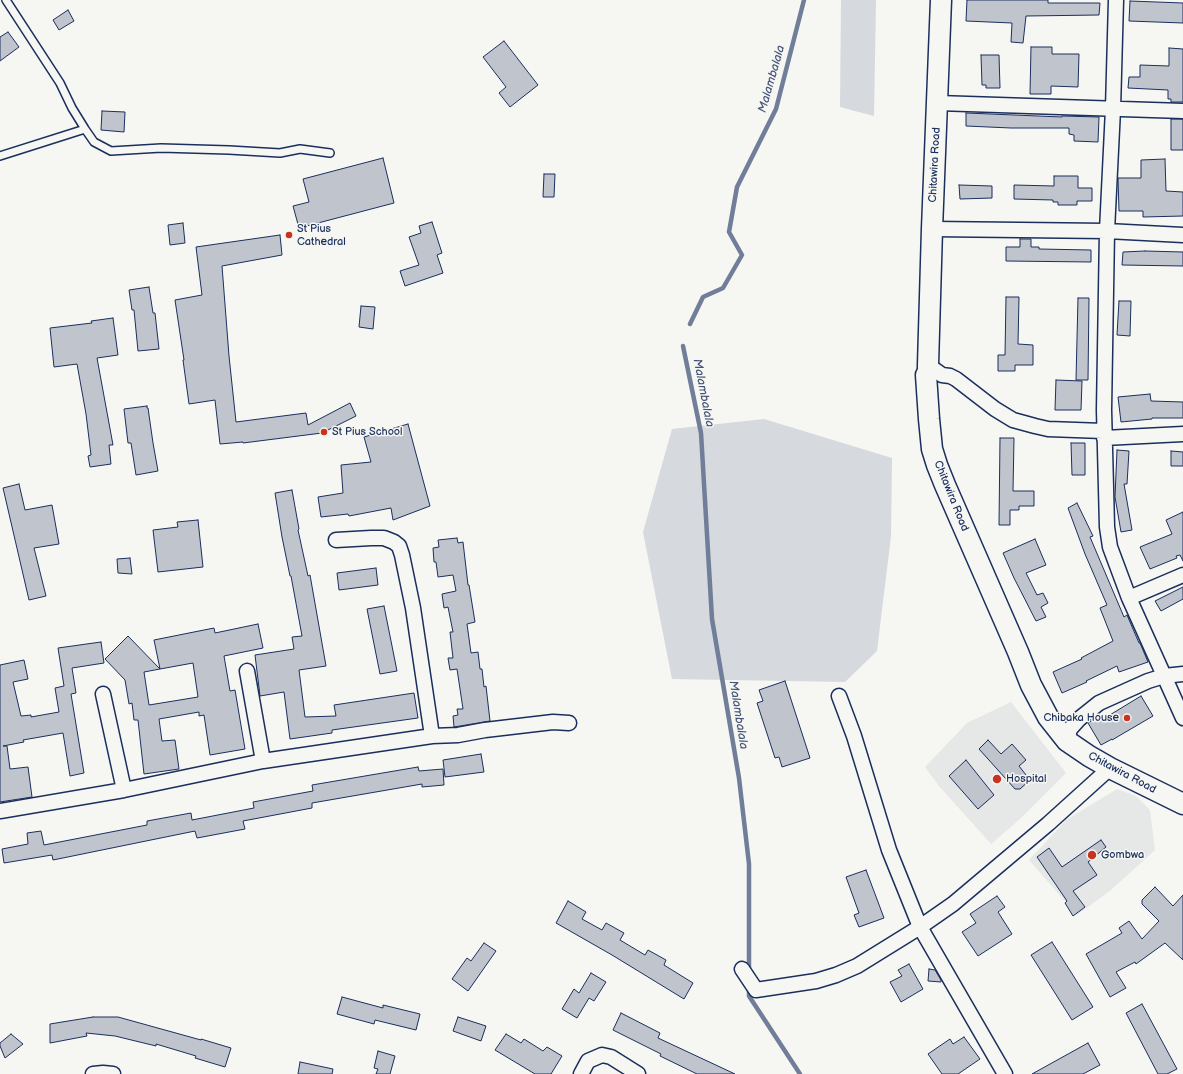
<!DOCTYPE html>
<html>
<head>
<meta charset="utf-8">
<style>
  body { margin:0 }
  canvas { display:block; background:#f6f6f2 }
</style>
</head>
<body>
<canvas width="1183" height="1074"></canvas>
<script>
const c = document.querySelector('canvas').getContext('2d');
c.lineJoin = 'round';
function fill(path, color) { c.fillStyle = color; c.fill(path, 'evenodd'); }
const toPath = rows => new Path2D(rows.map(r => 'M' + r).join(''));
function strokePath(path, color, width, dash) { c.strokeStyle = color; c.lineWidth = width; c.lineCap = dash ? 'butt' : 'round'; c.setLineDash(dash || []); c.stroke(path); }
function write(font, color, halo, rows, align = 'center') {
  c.font = font + ' "Balsamiq Sans",sans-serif'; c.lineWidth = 3; c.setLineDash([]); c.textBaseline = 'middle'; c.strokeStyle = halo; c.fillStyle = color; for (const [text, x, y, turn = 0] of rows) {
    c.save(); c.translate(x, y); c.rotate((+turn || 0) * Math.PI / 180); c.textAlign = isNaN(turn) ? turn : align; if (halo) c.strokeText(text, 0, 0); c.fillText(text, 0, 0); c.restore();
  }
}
fill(toPath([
  [1011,702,1066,773,1020,819,991,844,939,786,925,767,967,723],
  [1117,789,1136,796,1150,810,1155,850,1111,890,1077,915,1029,860,1066,820]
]), '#e6e7e7');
fill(toPath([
  [841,0,876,0,874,116,840,107],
  [764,419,892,458,891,536,877,651,845,682,672,679,643,532,672,429]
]), '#d6d9dd');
strokePath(toPath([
  [690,324,703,297,723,288,742,255,729,232,737,187,776,109,804,0],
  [683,346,701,433,712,619,739,778,749,864,749,973],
  [749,986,749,996,800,1074]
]), '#717e99', 4.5);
const building = toPath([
  [967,0,1048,0,1048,3,1100,3,1099,15,1026,16,1023,43,1011,42,1012,23,966,21,967,0],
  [1130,1,1183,3,1183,23,1129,21,1130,1],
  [68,10,74,21,59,30,53,20,68,10],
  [8,32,19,47,0,61,0,37,8,32],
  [504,41,538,85,510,107,499,93,506,87,483,57,504,41],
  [1031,47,1052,47,1052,54,1079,54,1078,87,1051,86,1051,94,1030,94,1031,47],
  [1169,48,1183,49,1183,102,1171,102,1171,99,1168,99,1168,90,1128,88,1129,77,1140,77,1140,65,1169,66,1169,48],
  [981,55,999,55,1000,88,986,88,986,85,982,85,981,55],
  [102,111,125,112,124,132,101,130,102,111],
  [966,113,1062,117,1062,116,1099,117,1098,142,1074,141,1074,135,1069,134,1069,128,1011,128,966,126,966,113],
  [1171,119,1183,119,1183,150,1171,150,1171,119],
  [383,158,394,203,299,228,293,206,309,202,303,179,383,158],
  [1165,159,1166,191,1183,192,1183,216,1143,217,1143,211,1119,211,1118,178,1141,178,1141,160,1165,159],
  [544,174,555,174,554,197,543,197,544,174],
  [1054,176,1078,176,1078,188,1092,188,1092,201,1077,201,1077,205,1058,205,1058,202,1053,202,1053,200,1014,199,1014,185,1054,186,1054,176],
  [959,185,992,186,992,198,960,199,959,185],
  [432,222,442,253,437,255,443,273,405,286,400,271,419,265,409,237,421,233,419,226,432,222],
  [183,223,185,243,170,245,168,225,183,223],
  [280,235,282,255,222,266,229,356,236,422,306,413,308,425,350,403,356,416,322,433,243,443,243,442,220,444,215,400,189,404,183,360,184,360,175,300,202,295,196,247,280,235],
  [1020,239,1031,239,1031,247,1039,247,1039,249,1091,250,1091,262,1006,261,1006,247,1020,247,1020,239],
  [1145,251,1183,252,1183,266,1122,265,1123,252,1145,251],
  [149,287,153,313,155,313,159,349,138,351,134,310,132,310,129,290,149,287],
  [1006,297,1019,297,1018,344,1033,345,1033,365,1015,365,1015,371,998,371,998,355,1005,355,1006,297],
  [1078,298,1089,298,1088,380,1076,380,1078,298],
  [1119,301,1131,301,1130,336,1117,335,1119,301],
  [361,306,375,307,373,329,359,327,361,306],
  [113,318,118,355,97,358,113,445,109,445,111,464,90,467,88,456,91,455,86,414,77,364,54,367,50,328,92,323,91,321,113,318],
  [1056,380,1082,381,1081,410,1055,410,1056,380],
  [1150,394,1151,401,1183,402,1183,418,1152,418,1152,419,1121,422,1118,397,1150,394],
  [147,406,147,408,148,408,153,443,158,471,136,475,131,443,128,443,124,409,147,406],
  [408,424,430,506,393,520,391,508,349,516,348,514,321,517,318,497,343,493,341,465,371,462,364,437,408,424],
  [1000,438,1014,438,1013,491,1034,491,1034,506,1019,506,1019,510,1010,510,1010,525,999,525,1000,438],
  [1071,443,1085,443,1085,475,1072,475,1071,443],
  [1117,450,1129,451,1127,484,1124,484,1132,530,1121,532,1115,497,1117,450],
  [1171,451,1183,452,1183,466,1171,466,1171,451],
  [19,484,25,510,52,505,59,544,34,548,46,596,29,600,3,488,19,484],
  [292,490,299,529,298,530,308,576,310,575,326,666,299,670,305,717,336,716,334,705,414,693,418,718,332,730,332,733,290,739,284,692,260,696,255,655,294,649,292,637,302,636,291,576,290,576,282,537,275,493,292,490],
  [1077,503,1093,536,1090,537,1124,617,1127,615,1139,643,1140,643,1148,662,1119,672,1117,666,1086,681,1087,682,1062,693,1053,672,1082,659,1081,658,1113,641,1100,608,1107,605,1085,554,1068,508,1077,503],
  [1183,512,1183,561,1180,555,1176,556,1177,558,1150,569,1140,547,1172,534,1166,520,1183,512],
  [198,520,203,567,158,572,153,530,178,527,177,522,198,520],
  [457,538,458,543,463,542,468,585,469,585,475,622,467,624,471,653,478,652,480,669,482,669,484,687,486,686,490,721,454,727,453,716,458,715,457,709,463,709,457,669,450,670,448,658,453,658,450,632,453,632,448,607,444,608,442,594,456,591,453,575,438,577,436,562,434,562,433,548,439,547,438,540,457,538],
  [1035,539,1046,565,1026,573,1037,595,1043,593,1048,603,1041,607,1046,617,1036,621,1014,578,1003,553,1035,539],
  [130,558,132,574,118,573,117,559,130,558],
  [376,568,378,585,339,590,337,573,376,568],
  [1183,587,1183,599,1161,611,1155,601,1183,587],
  [384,606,397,671,380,674,367,609,384,606],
  [258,624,263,648,224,656,230,691,235,690,245,749,210,755,204,715,199,716,199,712,159,719,162,741,175,740,179,769,144,774,138,720,134,720,132,703,129,704,125,680,105,659,128,636,160,669,144,672,149,705,198,697,193,663,160,669,154,640,214,628,215,633,258,624],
  [101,642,104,663,72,668,76,693,71,694,84,773,70,776,63,733,23,740,24,742,3,746,7,746,10,769,28,767,32,797,0,802,0,665,24,660,28,679,13,682,21,716,31,715,31,717,59,712,55,688,64,686,58,648,101,642],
  [785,681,810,758,782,767,779,757,775,758,757,703,763,701,759,690,785,681],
  [1141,696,1153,716,1112,740,1112,739,1101,745,1088,723,1098,717,1100,721,1141,696],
  [988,740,1001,754,1012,744,1026,760,1019,766,1030,780,1020,789,1015,789,979,749,988,740],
  [481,754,484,772,445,777,443,760,481,754],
  [966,760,994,795,978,809,949,776,966,760],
  [418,767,419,771,443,769,444,785,422,787,422,784,312,803,312,808,243,821,245,829,197,838,195,831,53,860,52,855,4,863,2,849,28,844,27,833,41,831,44,845,147,825,147,821,191,813,192,820,254,808,253,802,313,791,312,785,418,767],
  [1101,840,1106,847,1088,862,1097,875,1073,891,1085,907,1073,916,1065,903,1067,901,1037,857,1049,848,1062,867,1101,840],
  [866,870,884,918,859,927,854,915,859,913,846,877,866,870],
  [1155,887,1173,906,1183,895,1183,960,1165,943,1136,964,1135,962,1116,972,1126,988,1110,997,1086,954,1122,933,1119,928,1129,921,1142,939,1159,921,1142,904,1142,900,1155,887],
  [997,896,1005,907,998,912,1012,934,978,956,962,932,976,923,970,914,997,896],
  [568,901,586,912,582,919,602,930,606,923,624,933,620,940,645,955,648,950,666,960,664,965,693,983,684,999,612,955,556,923,568,901],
  [1052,942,1093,1007,1072,1020,1031,955,1052,942],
  [484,943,496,951,468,991,452,979,467,958,471,961,484,943],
  [909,964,923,989,901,1002,890,982,902,976,898,970,909,964],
  [929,969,935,970,941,980,941,982,928,981,929,969],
  [591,973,606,982,594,1001,589,998,577,1018,562,1009,574,989,579,993,591,973],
  [342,997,383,1008,383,1005,420,1014,416,1030,375,1020,374,1024,337,1014,342,997],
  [1142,1004,1177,1069,1167,1074,1158,1074,1126,1013,1142,1004],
  [621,1013,660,1033,658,1038,735,1074,697,1074,660,1056,661,1054,613,1030,621,1013],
  [93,1017,118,1017,201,1040,201,1039,231,1048,225,1067,195,1058,196,1056,156,1044,156,1046,115,1036,86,1033,87,1036,50,1043,50,1024,93,1017],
  [458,1017,486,1026,481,1041,453,1031,458,1017],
  [11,1034,23,1044,5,1058,0,1046,0,1043,11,1034],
  [506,1034,521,1043,524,1039,543,1051,547,1047,562,1056,551,1074,535,1074,495,1050,506,1034],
  [964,1037,980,1059,958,1074,942,1074,928,1054,950,1039,953,1044,964,1037],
  [1088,1043,1100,1065,1083,1074,1032,1074,1088,1043],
  [378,1051,395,1056,390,1074,376,1074,378,1069,374,1068,378,1051],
  [300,1062,333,1069,332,1074,298,1074,300,1062]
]);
fill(building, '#c0c4cd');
strokePath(building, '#1b2f5e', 1);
const lane = toPath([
  [6,0,60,83,72,108,85,129,94,142,111,151,161,148,229,150,280,153,300,149,330,153],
  [0,156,85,129]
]);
const street = toPath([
  [1116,0,1113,109,1107,231,1104,410,1107,527,1110,547,1129,598,1183,718],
  [937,103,1183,111],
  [932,229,1107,231,1183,235],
  [928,365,942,375,950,376,956,379,995,409,1013,420,1035,426,1048,429,1103,431],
  [1104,438,1183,434],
  [336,540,371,538,384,538,394,542,399,546,402,555,413,608,432,736],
  [1129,598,1183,575],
  [247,671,263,761],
  [103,694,124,790],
  [839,696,854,736,889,850,920,927,1005,1074],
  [1067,741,1070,729,1079,719,1099,703,1148,681,1164,676,1183,674],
  [0,811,124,790,263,761,432,736,458,735,485,730,553,722,569,723],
  [742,969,756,990,816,981,836,975,857,966,920,927,953,904,1048,824,1110,768],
  [93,1074,103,1073,113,1074],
  [581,1074,588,1061,602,1055,611,1057,638,1074]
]);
const secondary = toPath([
  [941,0,932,229,928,365,928,372,926,375,929,419,932,449,937,465,945,485,1018,652,1031,685,1048,717,1067,741,1089,756,1110,768,1183,804]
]);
strokePath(lane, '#1b2f5e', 10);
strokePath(street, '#1b2f5e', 17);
strokePath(secondary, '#1b2f5e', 23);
strokePath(lane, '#f6f6f2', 7);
strokePath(street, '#f6f6f2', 14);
strokePath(secondary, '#f6f6f2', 20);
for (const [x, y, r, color] of [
  [289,235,4,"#c8321e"],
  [324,432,4,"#c8321e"],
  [1127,718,4,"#c8321e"],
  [997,779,5,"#c8321e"],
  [1092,855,5,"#c8321e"]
]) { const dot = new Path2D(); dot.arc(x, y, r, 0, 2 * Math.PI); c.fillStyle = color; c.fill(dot); strokePath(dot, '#f6f6f2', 1.5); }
write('11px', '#1b2f5e', '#f6f6f2', [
  ["Chitawira Road",935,165,-87],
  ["Chitawira Road",951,496,68],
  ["Chitawira Road",1122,773,28]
]);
write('11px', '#1b2f5e', '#f6f6f2', [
  ["St Pius",297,229],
  ["Cathedral",297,242],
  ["St Pius School",332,432],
  ["Chibaka House",1119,718,"right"],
  ["Hospital",1006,779],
  ["Gombwa",1101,855]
], 'left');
write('italic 12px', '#46567b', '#f6f6f2', [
  ["Malambalala",772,79,-74],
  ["Malambalala",703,393,79],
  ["Malambalala",738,715,81]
]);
</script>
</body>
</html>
